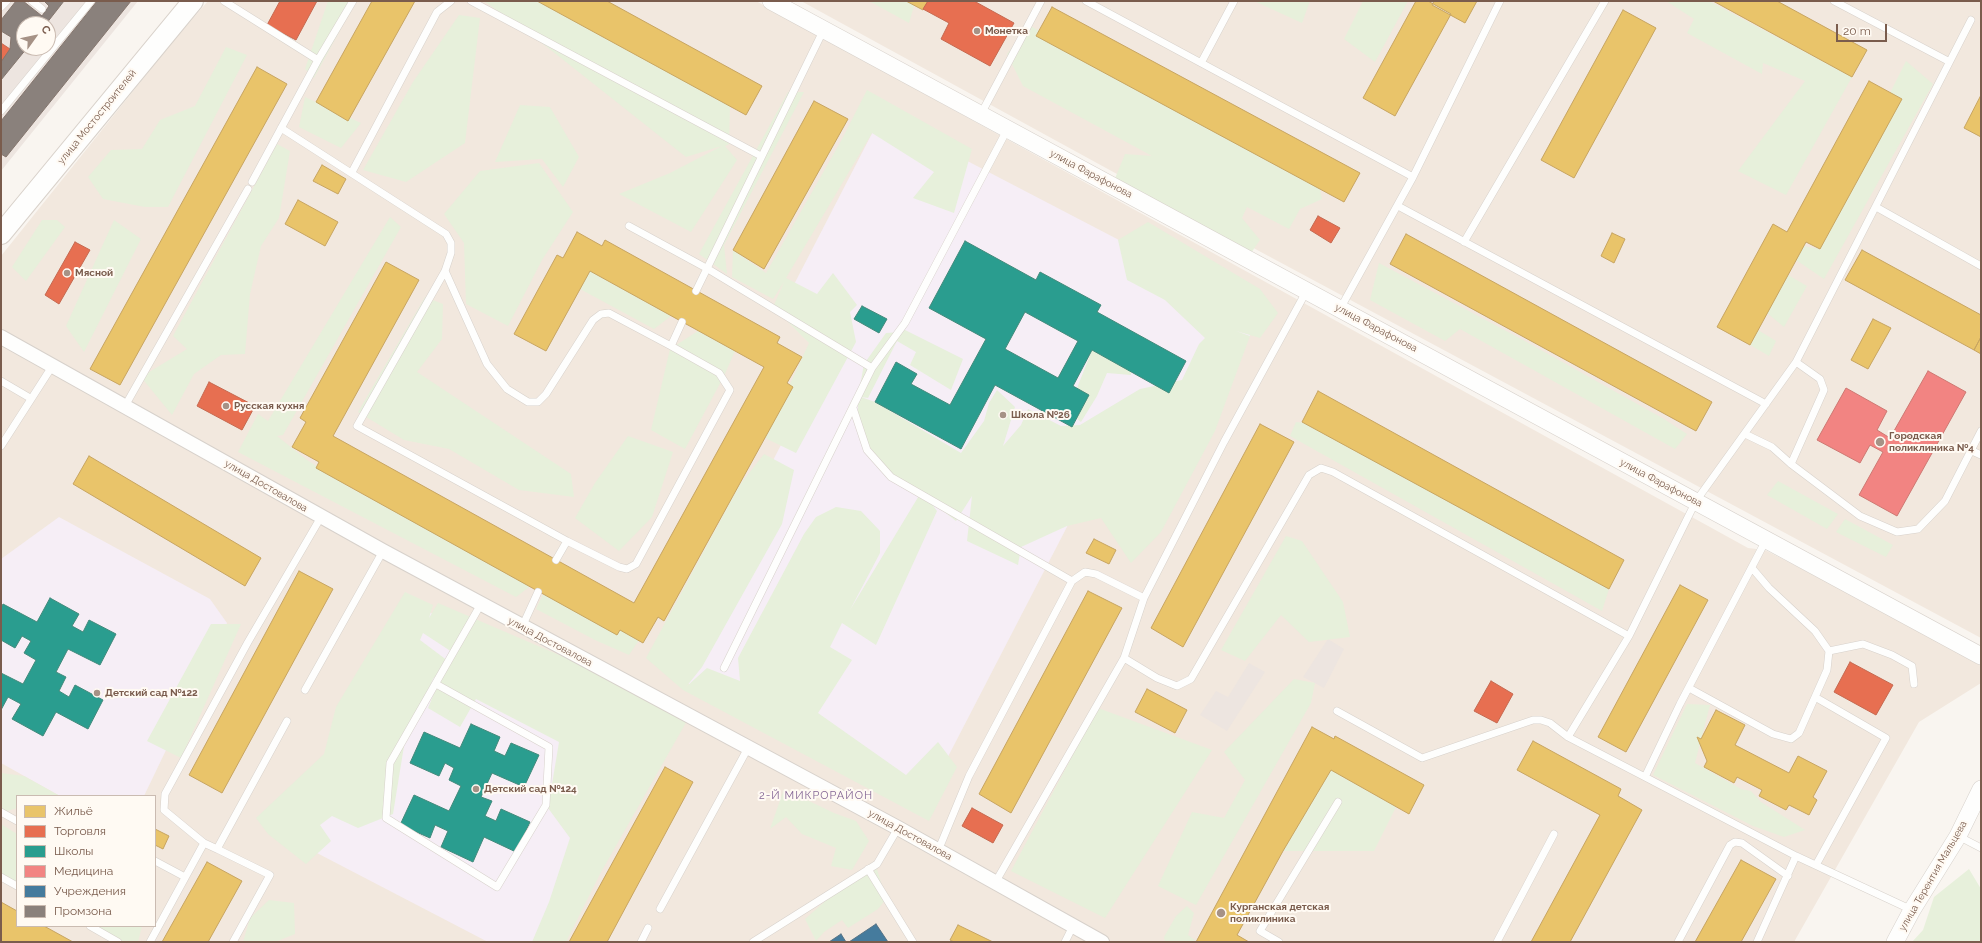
<!DOCTYPE html>
<html>
<head>
<meta charset="utf-8">
<style>
  body { margin:0 }
  #map { position:relative; width:1982px; height:943px; overflow:hidden; background:#f9f5f0; font-family:Raleway,sans-serif }
  canvas { display:block }
  .frame { position:absolute; inset:0; border:2px solid #7a5c4d; pointer-events:none }
  .legend { position:absolute; left:16px; top:795px; width:140px; height:132px; box-sizing:border-box; background:#fffaf3; border:1px solid #cabbb1; margin:0; padding:5px 7px; list-style:none; font-size:12px; color:#7a5c4d }
  .legend li { display:flex; align-items:center; gap:8px; height:20px }
  .legend b { width:20px; border:1px solid #cabbb1 }
  .north { position:absolute; left:16px; top:16px; width:40px; height:40px; box-sizing:border-box; background:#fffaf3; border:1px solid #cabbb1; border-radius:50%; rotate:57deg; font-size:11px; font-weight:700; line-height:16px; text-align:center; color:#7a5c4d }
  .north::after { content:''; display:block; margin:auto; width:14px; height:18px; background:#a69286; clip-path:polygon(50% 0,100% 100%,50% 72%,0 100%) }
  .scale { position:absolute; left:1836px; top:24px; width:51px; height:18px; box-sizing:border-box; border:2px solid #7a5c4d; border-top:0; padding-left:5px; font-size:12px; line-height:14px; white-space:nowrap; color:#7a5c4d; -webkit-text-stroke:3px #fffaf3; paint-order:stroke }
</style>
</head>
<body>
<div id="map">
<canvas width="1982" height="943"></canvas>
<div class="frame"></div>
<ul class="legend">
<li><b style="height:11px;background:#e9c46a"></b>Жильё</li>
<li><b style="height:11px;background:#e76f51"></b>Торговля</li>
<li><b style="height:11px;background:#2a9d8f"></b>Школы</li>
<li><b style="height:11px;background:#f28482"></b>Медицина</li>
<li><b style="height:11px;background:#457b9d"></b>Учреждения</li>
<li><b style="height:11px;background:#8a817c"></b>Промзона</li>
</ul>
<div class="north">С</div>
<div class="scale">20 m</div>
</div>
<script>
const c = document.querySelector('canvas').getContext('2d');
c.lineJoin = 'round';
function fill(path, color) { c.fillStyle = color; c.fill(path, 'evenodd'); }
const toPath = rows => new Path2D(rows.map(r => 'M' + r).join(''));
function strokePath(path, color, width, dash) { c.strokeStyle = color; c.lineWidth = width; c.lineCap = dash ? 'butt' : 'round'; c.setLineDash(dash || []); c.stroke(path); }
function write(font, color, halo, rows, align = 'center') {
  c.font = font + ' Raleway,sans-serif'; c.lineWidth = 4; c.setLineDash([]); c.textBaseline = 'middle'; c.strokeStyle = halo; c.fillStyle = color; for (const [text, x, y, turn = 0] of rows) {
    c.save(); c.translate(x, y); c.rotate((+turn || 0) * Math.PI / 180); c.textAlign = isNaN(turn) ? turn : align; if (halo) c.strokeText(text, 0, 0); c.fillText(text, 0, 0); c.restore();
  }
}
fill(toPath([
  [208,1,756,1,1748,548,1765,550,1981,661,1981,683,1919,722,1794,942,1,942,1,256,174,40],
  [17,796,155,796,155,926,17,926],
  [801,1,1981,1,1981,638,1190,214]
]), '#f2e8de');
fill(toPath([
  [1,1,138,1,1,171],
  [24,24,48,24,48,48,24,48],
  [1328,639,1344,649,1324,688,1303,677],
  [1249,663,1265,672,1227,731,1200,715,1216,691,1228,697]
]), '#ede5e0');
fill(toPath([
  [881,116,1261,314,1150,528,1084,494,923,805,664,671,842,327,787,298],
  [59,517,210,599,227,623,144,796,60,796,1,763,1,559],
  [420,607,658,737,550,942,488,942,292,840]
]), '#f6eef6');
fill(toPath([
  [328,1,356,1,314,78,305,69],
  [484,1,537,1,730,106,729,144,725,146,737,160,691,232,619,194,670,173,722,146,686,157,547,47],
  [869,1,906,1,914,6,909,23],
  [1254,1,1310,1,1302,23],
  [1363,1,1408,1,1375,62,1344,39],
  [1666,1,1709,1,1852,77,1786,195,1738,171,1805,81,1763,63,1762,74,1687,33,1694,19],
  [459,15,480,18,465,143,406,182,363,170,413,82],
  [1029,25,1320,189,1322,199,1300,209,1289,229,1247,207,1242,218,1260,240,1251,253,1114,181,1125,154,1152,156,1023,86,1007,54],
  [226,47,247,55,168,207,145,207,103,199,88,177,111,150,142,149,160,120,195,106],
  [1906,61,1933,84,1824,279,1796,260,1803,246,1820,249,1873,151,1890,93],
  [867,90,972,149,954,213,913,198,934,172,872,133,786,278,817,294,833,273,857,305,850,312,856,342,796,453,765,438,809,343,773,307,784,282,773,299,732,277,733,250,766,273,841,141],
  [788,92,804,92,724,245,727,274,699,254],
  [305,97,361,123,341,148,299,127],
  [520,105,550,107,579,157,563,187,542,159,495,162],
  [277,144,290,151,279,218,261,246,250,294,245,354,221,355,194,374,172,415,141,377,187,349,173,336],
  [539,163,573,212,542,260,508,326,466,304,464,243,444,214,480,171],
  [390,217,401,227,283,435,277,436,307,460,349,487,533,584,516,597,238,452,258,414,268,421],
  [42,220,57,220,65,227,26,281,12,267],
  [114,220,141,239,84,352,66,326],
  [1148,222,1260,289,1278,313,1260,338,1236,331,1250,336,1215,431,1161,532,1131,563,1101,518,1067,526,1021,547,1018,565,967,541,972,496,956,521,928,499,937,511,876,645,842,623,830,647,852,660,818,713,906,775,938,742,957,767,929,821,683,690,646,658,739,486,764,454,794,470,782,524,702,667,686,687,707,668,740,681,738,658,804,534,816,517,836,507,861,511,880,531,880,553,850,610,920,494,877,466,858,426,858,397,864,364,886,333,901,332,903,329,963,359,951,390,910,365,916,352,897,341,868,398,861,397,875,402,961,453,984,421,989,403,997,390,1015,407,1003,446,1021,425,1028,409,1061,426,1080,425,1140,389,1182,380,1199,344,1205,338,1165,300,1127,280,1118,240],
  [1379,263,1523,340,1664,419,1687,434,1675,449,1460,329,1445,341,1370,300],
  [590,271,671,316,654,329,580,289],
  [1788,275,1807,286,1784,327,1767,313],
  [425,297,443,304,442,339,417,372,571,474,574,497,519,490,449,449,404,440,358,412],
  [1758,330,1776,341,1769,356,1750,345],
  [698,331,735,351,724,376,685,449,651,430,670,349],
  [1092,350,1131,371,1131,375,1107,373,1097,396,1081,422,1068,411],
  [1296,422,1305,423,1609,589,1602,611,1290,436],
  [628,436,673,452,652,517,619,551,575,518,595,483],
  [1778,481,1838,514,1827,529,1767,495],
  [1845,519,1893,545,1886,557,1836,532],
  [1286,536,1302,541,1343,602,1350,637,1309,642,1281,615,1245,661,1221,650],
  [405,592,433,605,429,618,438,603,692,712,600,874,566,942,532,942,549,902,570,838,548,808,559,742,476,699,460,727,428,708,447,662,433,679,404,746,393,814,358,828,332,816,320,825,331,841,306,864,268,834,256,818,324,754,336,707],
  [423,633,452,652,448,661,420,640],
  [543,594,641,637,629,655,595,640,536,609],
  [211,624,241,624,181,758,147,741],
  [1294,679,1315,683,1311,703,1196,905,1158,886,1192,812,1224,818,1245,780,1224,752],
  [1687,704,1710,705,1695,763,1741,789,1751,791,1761,802,1805,830,1784,837,1753,826,1653,775],
  [1098,708,1212,750,1105,918,1011,871],
  [1331,770,1396,807,1374,851,1283,851],
  [1,773,24,776,60,796,17,796,17,808,4,812,1,810],
  [784,789,834,813,856,821,869,841,852,870,831,866,836,848,802,834,786,817,770,829],
  [1,824,17,834,17,883,1,874],
  [877,869,886,899,878,909,848,928,842,920,824,932,816,941,805,919,847,882],
  [1969,869,1981,889,1981,942,1912,942,1923,930,1934,897],
  [269,900,294,903,295,934,275,942,243,942,250,918],
  [1187,906,1194,913,1188,935,1197,942,1165,942,1164,937,1176,916],
  [91,926,142,926,138,942,119,942]
]), '#e7f0db');
const homes = toPath([
  [372,1,415,1,348,121,316,102,372,1],
  [537,1,607,1,762,86,746,115,537,1],
  [906,1,928,1,923,10,906,1],
  [1416,1,1428,1,1451,14,1395,116,1363,98,1416,1],
  [1434,1,1477,1,1465,23,1432,5,1434,1],
  [1713,1,1777,1,1867,50,1852,77,1713,1],
  [1052,7,1360,173,1344,202,1036,36,1052,7],
  [1623,10,1656,28,1574,178,1541,160,1623,10],
  [257,67,287,84,120,385,90,369,257,67],
  [1869,81,1902,99,1820,249,1806,242,1750,345,1717,327,1773,224,1787,232,1869,81],
  [1981,95,1981,137,1964,128,1981,95],
  [814,101,848,119,764,269,733,250,814,101],
  [322,165,346,179,338,194,313,181,322,165],
  [298,200,338,222,325,246,285,224,298,200],
  [577,232,602,246,605,240,780,337,777,343,802,357,787,383,793,387,664,621,658,617,643,643,620,630,617,635,316,468,319,462,292,447,306,422,300,418,386,262,419,280,333,436,634,603,764,367,590,271,546,351,514,334,557,255,563,258,577,232],
  [1612,233,1625,239,1614,263,1601,256,1612,233],
  [1406,234,1712,402,1696,431,1390,264,1406,234],
  [1862,250,1981,315,1981,337,1974,350,1845,280,1862,250],
  [1873,319,1891,328,1868,369,1851,360,1873,319],
  [1981,337,1981,354,1974,350,1981,337],
  [1318,391,1624,560,1609,589,1302,422,1318,391],
  [1260,424,1294,442,1183,647,1151,628,1260,424],
  [89,456,261,558,245,586,73,484,89,456],
  [1094,539,1116,550,1109,564,1086,553,1094,539],
  [299,571,333,589,222,793,189,775,299,571],
  [1680,585,1708,600,1626,752,1598,737,1680,585],
  [1088,591,1122,608,1011,813,979,794,1088,591],
  [1147,689,1187,710,1175,733,1135,712,1147,689],
  [1716,710,1745,725,1735,745,1789,773,1798,756,1827,771,1813,797,1817,800,1809,815,1789,805,1786,810,1759,796,1762,790,1737,777,1734,783,1704,767,1707,761,1697,737,1701,739,1716,710],
  [1312,727,1334,739,1335,736,1424,785,1409,814,1331,770,1283,851,1237,935,1249,942,1196,942,1312,727],
  [1533,741,1621,789,1618,796,1642,810,1570,942,1531,942,1600,815,1517,770,1533,741],
  [665,767,693,782,607,942,569,942,665,767],
  [155,829,169,836,163,849,155,845,155,829],
  [1741,860,1776,879,1741,942,1695,942,1741,860],
  [207,862,242,881,208,942,162,942,207,862],
  [1,902,17,911,17,926,44,926,73,942,1,942,1,902],
  [958,925,993,942,954,942,950,940,958,925]
]);
fill(homes, '#e9c46a');
strokePath(homes, '#c8a561', 1);
const shops = toPath([
  [280,1,317,1,296,40,267,25,280,1],
  [928,1,974,1,1014,23,990,66,941,39,949,23,923,9,928,1],
  [1,43,10,49,1,63,1,43],
  [1318,216,1340,228,1331,243,1310,230,1318,216],
  [75,242,90,250,59,304,45,295,75,242],
  [209,382,255,406,242,430,197,406,209,382],
  [1850,662,1893,685,1876,715,1834,692,1850,662],
  [1491,681,1513,694,1497,723,1474,711,1491,681],
  [972,808,1003,825,993,843,962,826,972,808]
]);
fill(shops, '#e76f51');
strokePath(shops, '#c66950', 1);
const schools = toPath([
  [965,241,1036,280,1040,272,1101,305,1097,312,1186,361,1169,393,1092,350,1073,386,1089,395,1072,427,995,385,961,449,875,402,896,362,917,374,911,384,950,405,986,339,929,308,965,241],
  [1025,312,1078,341,1058,378,1005,349,1025,312],
  [862,306,887,319,879,333,854,319,862,306],
  [50,598,79,614,72,626,83,632,89,620,116,634,100,665,68,649,56,672,66,677,59,691,69,697,75,685,103,700,88,729,56,712,43,736,12,719,21,704,8,697,1,710,1,673,23,684,36,660,24,653,31,641,22,636,15,648,1,640,1,608,3,604,37,622,50,598],
  [471,724,500,737,494,751,505,756,511,743,539,755,524,787,492,773,481,797,492,801,485,816,496,821,501,809,530,822,516,852,484,837,473,862,441,847,448,831,435,825,430,838,400,825,414,795,449,811,461,786,449,780,454,768,445,763,439,776,410,763,424,732,460,748,471,724]
]);
fill(schools, '#2a9d8f');
strokePath(schools, '#428a7b', 1);
const health = toPath([
  [1928,371,1966,392,1897,516,1859,495,1883,452,1870,445,1860,463,1817,440,1846,388,1887,411,1877,430,1890,438,1928,371]
]);
fill(health, '#f28482');
strokePath(health, '#ce7872', 1);
const public = toPath([
  [876,924,888,942,849,942,876,924],
  [841,934,846,942,829,942,841,934]
]);
fill(public, '#457b9d');
strokePath(public, '#557285', 1);
const industry = toPath([
  [16,1,23,1,42,16,49,6,44,1,64,1,46,24,24,24,24,48,27,48,1,80,1,62,10,49,11,37,1,31,1,20,16,1],
  [97,1,131,1,6,157,1,154,1,121,97,1]
]);
fill(industry, '#8a817c');
strokePath(industry, '#85766e', 1);
const service = toPath([
  [32,1,42,9],
  [224,1,318,60],
  [471,1,761,156],
  [1086,1,1413,177],
  [1834,1,1948,61],
  [1,7,7,1],
  [1201,63,1234,1],
  [1,111,91,1],
  [981,114,1041,1],
  [281,128,446,234,451,243,451,253,445,271,357,426,567,541],
  [352,172,437,12,451,1],
  [252,182,318,60,353,1],
  [1398,206,1766,404],
  [1876,207,1981,266],
  [629,226,708,269,872,368,905,323,1007,130],
  [1464,242,1605,1],
  [445,271,487,364,507,389,528,402,538,402,546,394,593,320,601,314,609,313,671,346],
  [696,291,824,29],
  [1340,309,1413,177,1500,1],
  [1,381,30,398],
  [125,406,248,189],
  [853,408,867,450,891,477,1072,581],
  [1745,434,1772,447,1791,464,1860,516,1897,532,1918,529,1945,501,1981,431],
  [1,446,53,365],
  [1970,450,1981,455],
  [1791,464,1824,390,1820,379,1796,362],
  [556,560,567,541,619,567,627,569,636,564,730,390,719,373,671,346,682,322],
  [522,627,538,592],
  [1829,651,1863,644,1892,655,1912,666,1914,684],
  [1124,658,1157,678,1177,686,1191,679,1309,475,1321,468,1333,472,1629,636,1696,501,1796,362,1971,20],
  [724,668,872,368],
  [436,684,549,747,546,805,497,887,386,818,390,763,481,604],
  [1689,688,1773,734,1791,739,1799,733,1827,670,1829,651,1815,631,1769,588,1752,568],
  [305,690,383,551],
  [1815,697,1886,738,1816,865],
  [1337,711,1422,758,1533,720,1541,720,1550,723,1568,737,1645,777,1680,704,1766,540],
  [1568,737,1629,636],
  [1645,777,1796,856,1912,910],
  [1,812,17,821],
  [1958,836,1981,848],
  [204,843,164,810,165,794,248,642,321,517],
  [938,851,969,776,1072,581,1085,572,1096,574,1144,598],
  [155,861,185,877],
  [868,869,913,942],
  [1,877,17,886],
  [995,883,1124,658,1144,598,1224,442,1306,292],
  [660,909,748,748],
  [90,926,118,942],
  [150,942,204,843,217,849],
  [233,942,270,875,217,849,287,721],
  [641,942,648,928],
  [753,942,877,864,898,828],
  [1065,942,1073,926],
  [1279,942,1260,931,1338,802],
  [1497,942,1554,834],
  [1678,942,1730,845,1735,842,1742,843,1788,876],
  [1757,942,1796,856]
]);
const minor = toPath([
  [1,337,383,551,898,828,1102,942]
]);
const tertiary = toPath([
  [771,1,1981,656],
  [1895,942,1912,910,1958,836,1981,789]
]);
const secondary = toPath([
  [1,234,193,1]
]);
strokePath(service, '#d7d1cb', 8);
strokePath(minor, '#d7d1cb', 16);
strokePath(tertiary, '#d7d1cb', 18);
strokePath(secondary, '#d9d2cb', 22);
strokePath(service, '#fefefd', 7);
strokePath(minor, '#fefefd', 14);
strokePath(tertiary, '#fefefd', 17);
strokePath(secondary, '#fefefd', 20);
for (const [x, y, r, color] of [
  [977,31,4,"#a69286"],
  [67,273,4,"#a69286"],
  [226,406,4,"#a69286"],
  [1003,415,4,"#a69286"],
  [1880,442,5,"#a69286"],
  [97,693,4,"#a69286"],
  [476,789,4,"#a69286"],
  [1221,913,5,"#a69286"]
]) { const dot = new Path2D(); dot.arc(x, y, r, 0, 2 * Math.PI); c.fillStyle = color; c.fill(dot); strokePath(dot, '#fffaf3', 1.5); }
write('bold 10px', '#7a5c4d', '#fffaf3', [
  ["Монетка",985,31],
  ["Мясной",75,273],
  ["Русская кухня",234,406],
  ["Школа №26",1011,415],
  ["Городская",1889,436],
  ["поликлиника №4",1889,448],
  ["Детский сад №122",105,693],
  ["Детский сад №124",484,789],
  ["Курганская детская",1230,907],
  ["поликлиника",1230,919]
], 'left');
write('10px', '#7a5c4d', '#fffaf3', [
  ["улица Мостостроителей",97,117,-51],
  ["улица Фарафонова",1091,174,28],
  ["улица Фарафонова",1376,328,28],
  ["улица Фарафонова",1661,483,28],
  ["улица Достовалова",266,486,30],
  ["улица Достовалова",550,642,28],
  ["улица Достовалова",910,835,29],
  ["улица Терентия Мальцева",1933,876,-60]
]);
c.letterSpacing = '1px';
write('11px', '#846695', '#fffaf3', [
  ["2-Й МИКРОРАЙОН",816,796]
]);
c.letterSpacing = '0px';
</script>
</body>
</html>
